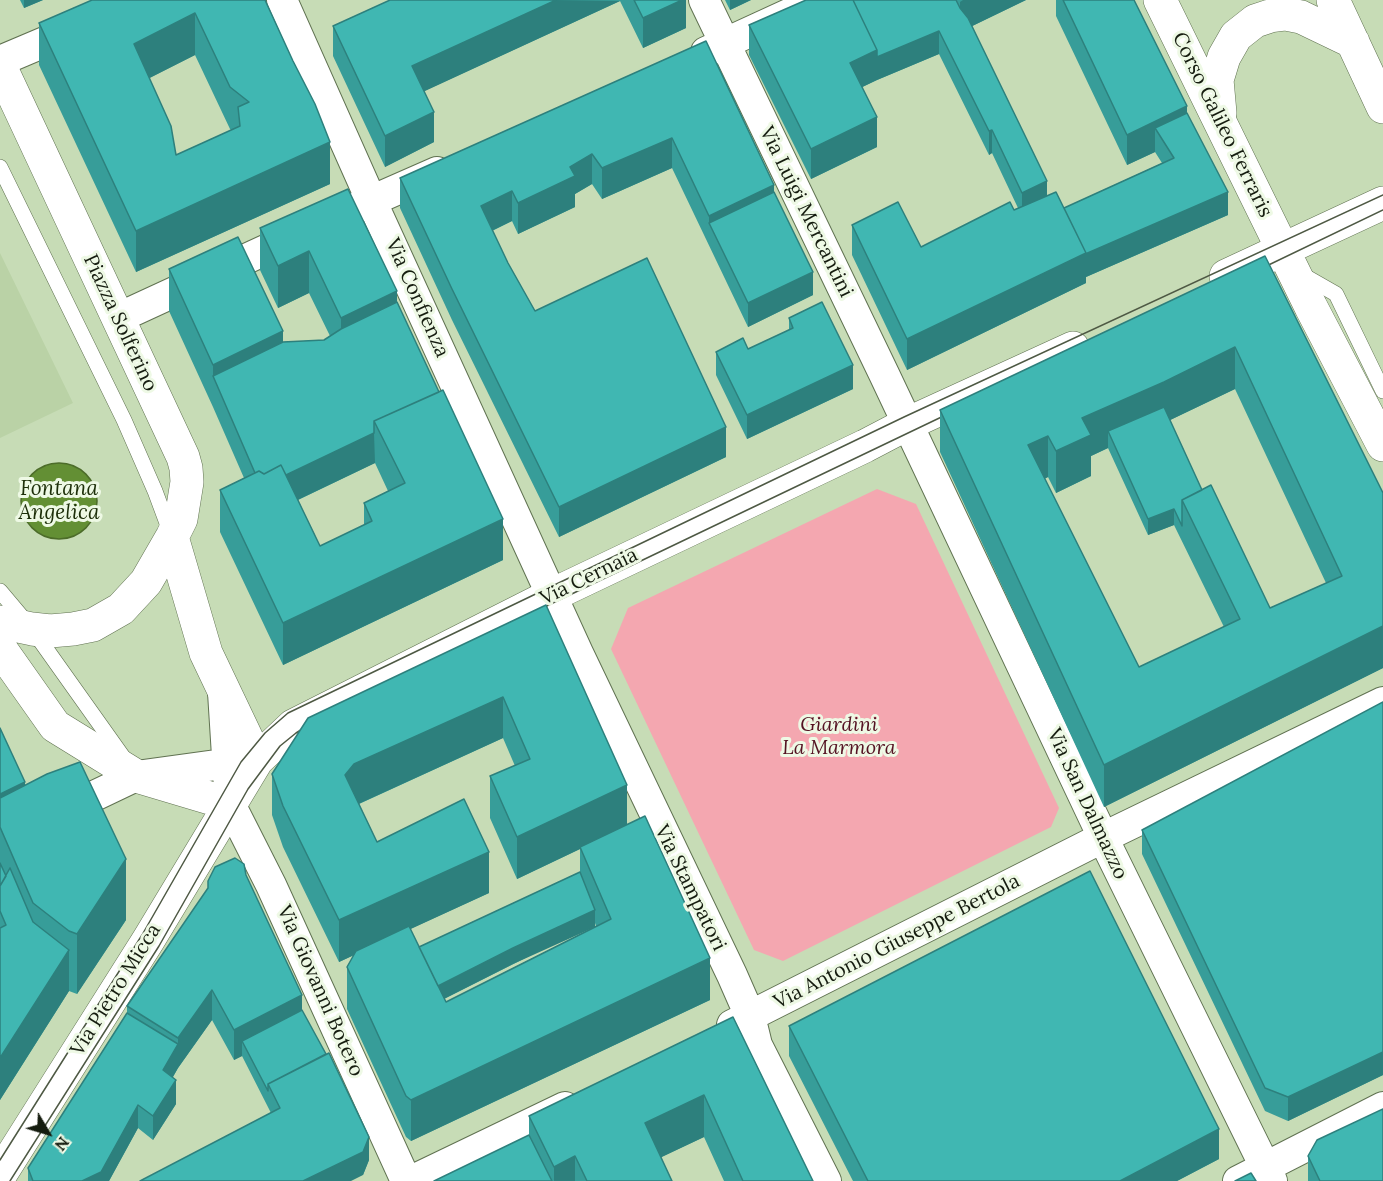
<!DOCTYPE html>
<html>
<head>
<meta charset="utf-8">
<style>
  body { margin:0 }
  #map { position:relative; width:1383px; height:1181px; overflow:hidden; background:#c7dcb6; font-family:Lora,serif }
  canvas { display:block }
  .north { position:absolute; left:18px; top:1103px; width:60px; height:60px; -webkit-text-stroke:4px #eef9e5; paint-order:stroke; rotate:128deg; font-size:16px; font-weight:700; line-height:24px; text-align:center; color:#151c0f }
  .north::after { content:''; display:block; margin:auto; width:21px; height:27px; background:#151c0f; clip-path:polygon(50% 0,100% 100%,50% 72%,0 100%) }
</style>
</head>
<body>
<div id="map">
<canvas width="1383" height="1181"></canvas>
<div class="north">N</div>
</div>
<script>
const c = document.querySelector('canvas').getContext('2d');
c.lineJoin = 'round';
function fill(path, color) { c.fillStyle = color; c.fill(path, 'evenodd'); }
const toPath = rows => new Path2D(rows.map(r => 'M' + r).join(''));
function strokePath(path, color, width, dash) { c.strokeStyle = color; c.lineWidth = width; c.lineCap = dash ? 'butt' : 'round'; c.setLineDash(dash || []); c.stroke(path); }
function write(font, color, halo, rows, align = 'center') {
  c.font = font + ' Lora,serif'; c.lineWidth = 6; c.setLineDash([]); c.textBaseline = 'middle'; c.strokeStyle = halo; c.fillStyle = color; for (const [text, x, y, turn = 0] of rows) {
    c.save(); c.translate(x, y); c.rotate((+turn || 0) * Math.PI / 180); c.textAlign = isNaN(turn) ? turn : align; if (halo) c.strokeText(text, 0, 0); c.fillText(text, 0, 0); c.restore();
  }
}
fill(toPath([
  [0,253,73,403,0,438]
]), '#bad2a6');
fill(toPath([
  [877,489,916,504,1059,808,1051,827,783,961,754,950,611,649,628,608]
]), '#f4a7b0');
const water = toPath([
  '21 501a38 38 0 1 1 76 0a38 38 0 1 1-76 0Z'
]);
fill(water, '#638f34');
strokePath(water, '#4c6c29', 1.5);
const lane = toPath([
  [0,167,124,420,155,491,171,534],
  [1301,274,1336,294,1383,391],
  [0,591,32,629,123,757]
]);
const street = toPath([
  [282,0,371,200,578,653,732,975,750,1016,757,1045,826,1181],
  [704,0,884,374,1110,852,1272,1181],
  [706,52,819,0],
  [0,61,144,0],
  [355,208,437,172],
  [118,318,298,235],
  [223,692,230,804,271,885,406,1181],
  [0,841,136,776,245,761],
  [732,1025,1104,837,1383,702],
  [411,1181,565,1107],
  [1238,1181,1383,1107]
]);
const secondary = toPath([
  [1160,0,1311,307,1383,445],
  [1333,0,1383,107],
  [0,66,183,457,186,468,187,482,181,519,172,537,146,582,121,609,93,625,73,629,50,631,32,629,0,622],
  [1220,113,1217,80,1224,57,1236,36,1255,21,1270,16,1286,14,1301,17,1353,42],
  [1226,276,1383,203],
  [172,537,206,653,257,760],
  [0,648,55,726,136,776,230,804],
  [0,1175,149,939,257,760,293,726,552,595,865,446,907,424,1073,348]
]);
strokePath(lane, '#607251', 16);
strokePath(street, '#607251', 32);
strokePath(secondary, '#607251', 34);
strokePath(lane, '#fff', 15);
strokePath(street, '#fff', 30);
strokePath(secondary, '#fff', 33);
strokePath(toPath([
  [1254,272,1383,210],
  [532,613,954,411],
  [0,1160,142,935,241,762,265,733,288,713,904,417,1383,195],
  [10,1181,159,946,248,789,280,746,296,733,315,721]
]), '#4e5944', 1.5);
fill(toPath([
  [20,0,43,0,24,8],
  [265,0,330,184,136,272,39,65,39,23],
  [195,55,230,129,231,130,176,155,149,78],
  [390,0,686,0,686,28,643,48,620,1,424,91,434,142,385,167,333,56,333,26],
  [725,0,751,0,730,10],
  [806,0,1026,0,972,26,1047,196,1064,208,1162,163,1155,152,1127,165,1056,16,1056,0,1134,0,1187,113,1228,215,1086,277,1086,283,907,370,852,255,852,225,921,247,1018,208,992,153,989,155,939,54,877,80,862,87,877,147,811,179,749,55,749,25],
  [706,41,774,192,813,295,748,327,672,168,602,199,592,184,575,194,575,207,518,234,512,221,492,231,508,263,535,311,726,457,559,537,452,320,400,208,400,178],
  [348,189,397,302,503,560,283,665,220,532,220,490,244,478,213,407,169,311,169,269,283,342,324,340,330,336,309,293,278,308,260,270,260,228],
  [375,463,388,491,364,503,364,525,320,546,298,500],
  [1265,256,1383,493,1383,668,1104,807,940,452,940,410],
  [1235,389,1326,583,1270,608,1202,490,1170,420],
  [1108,448,1148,535,1174,525,1224,627,1139,667,1044,479,1048,477,1056,493,1091,476,1091,456],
  [789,318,853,389,747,439,716,375,716,352,748,349,789,330],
  [546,605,627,825,710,1000,411,1141,406,1137,347,1009,347,967,354,955,339,962,283,847,272,815,272,774],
  [503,738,515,766,490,776,490,818,517,879,580,849,580,872,419,947,410,929,489,893,377,842,359,804],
  [595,923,596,926,446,1002,444,999],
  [1383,702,1383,1075,1288,1121,1265,1111,1142,854,1142,830],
  [0,728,25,785,126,920,77,994,69,991,0,1100],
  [246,875,302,1010,369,1160,363,1175,271,1113,242,1056,234,1060,212,1020,178,1068,173,1077,176,1104,153,1140,138,1128,109,1181,28,1181,28,1168,127,1013,127,1006],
  [733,1017,813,1181,724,1181,704,1137,661,1157,672,1181,434,1181,529,1135,529,1116],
  [789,1026,1219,1159,1177,1181,853,1181,789,1056],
  [1308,1156,1383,1181,1308,1181]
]), '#379d99');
fill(toPath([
  [24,0,43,0,24,8],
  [556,0,620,1,412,97,412,66],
  [682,0,686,0,686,28,643,48,643,18],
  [730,0,751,0,730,10],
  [963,0,1026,0,960,32,960,2],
  [195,13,195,55,134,86,134,44],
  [939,31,939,54,877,80,850,93,850,63,877,50],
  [1187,106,1187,136,1155,128,1155,152,1127,165,1127,135],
  [434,112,434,142,385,167,385,136],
  [877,117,877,147,811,179,811,149],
  [992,130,992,153,989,155,989,131],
  [672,138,672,168,602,199,602,168],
  [330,142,330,184,136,272,136,231],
  [592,154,592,184,575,194,575,207,518,234,518,203,570,167],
  [1047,181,1047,205,1022,217,1022,193],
  [774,185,774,215,709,223,709,216],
  [512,191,512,221,481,236,481,206],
  [1228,192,1228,215,1086,277,1086,283,907,370,907,339,1086,253],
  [309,251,309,293,278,308,278,266],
  [813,272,813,295,748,327,748,303],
  [397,291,397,333,341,360,341,318],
  [283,331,283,373,213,376,213,407,213,365],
  [1235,347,1235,389,1164,423,1108,431,1108,448,1091,456,1091,476,1056,493,1056,451,1082,418],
  [853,365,853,389,747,439,747,415],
  [726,427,726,457,559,537,559,507],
  [374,433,375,463,264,516,264,485],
  [1048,436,1048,477,1028,487,1028,445],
  [1174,509,1174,525,1148,535,1148,519],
  [503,519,503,560,283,665,283,623],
  [1383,626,1383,668,1104,807,1104,765],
  [503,697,503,738,354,806,345,775,354,764],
  [25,782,25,813,0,824,0,794],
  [627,785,627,826,580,847,580,849,517,879,517,837],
  [489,852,489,893,339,962,339,920],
  [126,859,126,920,77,994,77,934],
  [595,910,595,927,513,964,428,1007,428,991,513,948],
  [69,950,69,991,0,1100,0,1058],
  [710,958,710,1000,411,1141,411,1100],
  [212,990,212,1020,178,1068,178,1038],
  [302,995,302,1026,242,1041,242,1056,234,1060,234,1030],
  [178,1044,178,1068,163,1094,163,1070],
  [1383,1052,1383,1075,1288,1121,1288,1097],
  [176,1080,176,1104,153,1140,153,1116],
  [704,1095,704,1137,645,1165,645,1123],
  [138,1105,138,1128,109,1181,82,1181],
  [1219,1129,1219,1159,1177,1181,1120,1181],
  [369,1137,369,1160,363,1175,351,1181,303,1181],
  [575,1156,575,1181,554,1181,554,1167]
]), '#2d807d');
const building = toPath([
  [92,0,265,0,293,61,315,104,330,142,136,231,39,23,92,0],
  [195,13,230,87,249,102,238,107,240,126,176,155,171,126,134,44,195,13],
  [390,0,556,0,412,66,434,112,385,136,333,26,390,0],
  [634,0,682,0,643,18,634,0],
  [806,0,853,0,877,50,850,63,877,117,811,149,749,25,806,0],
  [853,0,956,0,960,8,968,18,1047,181,1022,193,992,130,989,131,939,31,877,57,877,50,853,0],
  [1063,0,1134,0,1187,106,1127,135,1063,0],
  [706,41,774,185,709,216,672,138,602,168,592,154,570,167,575,176,518,203,512,191,481,206,508,263,535,311,647,258,726,427,559,507,452,289,400,178,706,41],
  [1187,113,1228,192,1083,255,1086,253,1064,208,1174,158,1155,128,1187,113],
  [348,189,397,291,341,318,309,251,278,266,260,228,348,189],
  [774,192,813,272,748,303,709,223,774,192],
  [1056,192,1086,253,907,339,852,225,898,202,921,247,1010,202,1014,210,1056,192],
  [238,237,283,331,213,365,169,269,238,237],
  [1265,256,1383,493,1383,626,1104,765,940,410,1265,256],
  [1235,347,1342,576,1270,608,1211,485,1182,500,1240,619,1139,667,1028,445,1048,436,1056,451,1091,435,1082,418,1164,382,1235,347],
  [397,302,439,392,374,421,374,433,286,475,281,465,264,474,259,471,255,473,213,376,283,342,324,340,341,329,397,302],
  [822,302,853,365,747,415,716,352,743,338,748,349,793,328,789,318,822,302],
  [443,390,503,519,283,623,220,490,259,471,264,474,281,465,320,546,372,521,364,503,405,483,374,421,443,390],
  [1164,407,1202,490,1182,500,1182,526,1174,509,1148,519,1108,431,1164,407],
  [546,605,627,785,517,837,490,776,530,759,503,697,354,764,345,775,377,842,464,799,489,852,339,920,283,806,272,774,308,718,546,605],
  [1383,702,1383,1052,1288,1097,1265,1088,1142,830,1383,702],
  [0,728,25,782,0,794,0,728],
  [80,762,126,859,77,934,69,931,33,903,0,827,0,798,47,774,80,762],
  [645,816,710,958,411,1100,406,1096,347,967,356,951,409,926,446,1002,611,919,580,847,645,816],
  [235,858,244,864,246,875,302,995,234,1030,212,990,178,1038,127,1006,208,888,208,881,215,867,235,858],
  [0,863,6,876,0,886,0,863],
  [10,868,33,922,69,950,0,1058,0,928,6,925,0,911,0,886,10,868],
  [1090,871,1219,1129,1120,1181,868,1181,789,1026,1090,871],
  [580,872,595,910,513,948,438,986,419,947,580,872],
  [302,1010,326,1054,268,1084,268,1091,242,1041,302,1010],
  [127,1013,178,1044,163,1070,176,1080,153,1116,138,1105,101,1172,82,1181,33,1181,28,1168,127,1013],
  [733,1017,813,1181,743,1181,704,1095,645,1123,672,1181,587,1181,575,1156,554,1167,529,1116,733,1017],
  [329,1053,369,1137,363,1152,303,1181,140,1181,280,1108,268,1084,329,1053],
  [1383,1109,1383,1181,1320,1181,1308,1156,1317,1140,1383,1109],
  [529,1135,552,1181,434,1181,529,1135],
  [1251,1173,1256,1181,1235,1181,1251,1173]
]);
fill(building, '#40b7b2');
strokePath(building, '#2d807d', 1.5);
write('20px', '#151c0f', '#eef9e5', [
  ["Corso Galileo Ferraris",1222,125,64],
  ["Via Luigi Mercantini",806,212,64],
  ["Via Confienza",417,298,66],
  ["Piazza Solferino",120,323,65],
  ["Via Cernaia",589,577,-26],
  ["Via San Dalmazzo",1087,804,65],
  ["Via Stampatori",690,888,64],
  ["Via Antonio Giuseppe Bertola",897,942,-27],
  ["Via Pietro Micca",116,990,-58],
  ["Via Giovanni Botero",320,991,66]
]);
write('italic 20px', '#541222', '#eef9e5', [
  ["Giardini",839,725],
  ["La Marmora",839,748]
]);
write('italic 21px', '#1d2f09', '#eef9e5', [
  ["Fontana",59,489],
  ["Angelica",59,513]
]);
</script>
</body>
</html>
